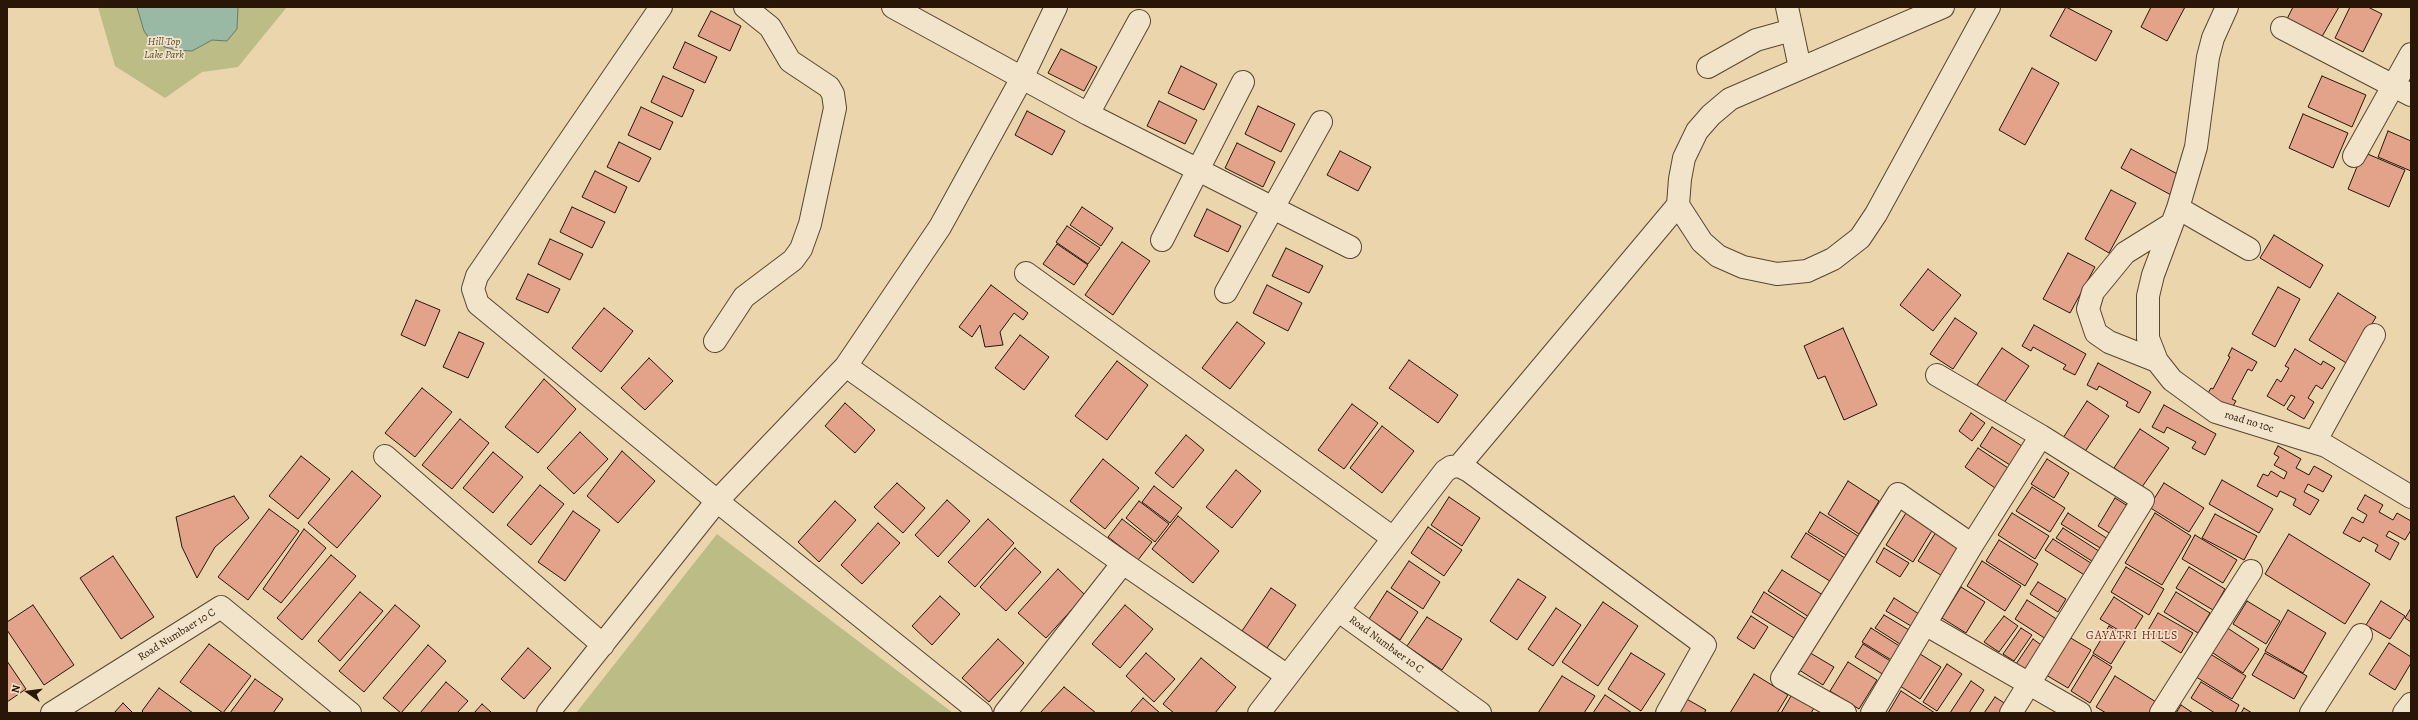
<!DOCTYPE html>
<html>
<head>
<meta charset="utf-8">
<style>
  body { margin:0 }
  #map { position:relative; width:2418px; height:720px; overflow:hidden; background:#ead5ad; font-family:Alegreya,serif }
  canvas { display:block }
  .frame { position:absolute; inset:0; border:8px solid #291607; pointer-events:none }
  .north { position:absolute; left:8px; top:672px; width:40px; height:40px; -webkit-text-stroke:3px #f1e4ca; paint-order:stroke; rotate:284deg; font-size:11px; font-weight:700; line-height:16px; text-align:center; color:#291607 }
  .north::after { content:''; display:block; margin:auto; width:14px; height:18px; background:#291607; clip-path:polygon(50% 0,100% 100%,50% 72%,0 100%) }
</style>
</head>
<body>
<div id="map">
<canvas width="2418" height="720"></canvas>
<div class="frame"></div>
<div class="north">N</div>
</div>
<script>
const c = document.querySelector('canvas').getContext('2d');
c.lineJoin = 'round';
function fill(path, color) { c.fillStyle = color; c.fill(path, 'evenodd'); }
const toPath = rows => new Path2D(rows.map(r => 'M' + r).join(''));
function strokePath(path, color, width, dash) { c.strokeStyle = color; c.lineWidth = width; c.lineCap = dash ? 'butt' : 'round'; c.setLineDash(dash || []); c.stroke(path); }
function write(font, color, halo, rows, align = 'center') {
  c.font = font + ' Alegreya,serif'; c.lineWidth = 3.5; c.setLineDash([]); c.textBaseline = 'middle'; c.strokeStyle = halo; c.fillStyle = color; for (const [text, x, y, turn = 0] of rows) {
    c.save(); c.translate(x, y); c.rotate((+turn || 0) * Math.PI / 180); c.textAlign = isNaN(turn) ? turn : align; if (halo) c.strokeText(text, 0, 0); c.fillText(text, 0, 0); c.restore();
  }
}
fill(toPath([
  [98,7,287,7,238,67,202,72,165,98,115,66],
  [717,534,953,713,576,713]
]), '#bcbc86');
const water = toPath([
  [137,7,238,7,237,29,227,41,212,40,192,51,177,50,153,44,144,31,137,7]
]);
fill(water, '#99b9a5');
strokePath(water, '#6c7866', 1);
const building = toPath([
  [2066,7,2112,31,2096,61,2050,36,2066,7],
  [2151,7,2185,7,2167,41,2141,27,2151,7],
  [2293,7,2339,7,2320,40,2286,21,2293,7],
  [2350,7,2368,7,2382,14,2363,52,2335,38,2350,7],
  [711,11,741,26,730,51,698,36,711,11],
  [685,42,717,57,705,83,673,68,685,42],
  [1061,49,1097,67,1084,91,1048,73,1061,49],
  [1181,66,1217,84,1204,110,1168,93,1181,66],
  [2032,68,2059,83,2025,145,1999,130,2032,68],
  [663,76,694,90,682,117,651,102,663,76],
  [2322,76,2366,95,2352,127,2308,107,2322,76],
  [1159,101,1197,120,1185,144,1147,126,1159,101],
  [1258,106,1295,124,1281,152,1245,134,1258,106],
  [641,107,673,122,660,150,628,135,641,107],
  [1027,111,1065,131,1052,155,1015,135,1027,111],
  [2303,114,2348,133,2333,168,2289,148,2303,114],
  [2388,131,2411,141,2411,171,2378,157,2388,131],
  [619,142,651,158,639,182,607,167,619,142],
  [1237,143,1275,162,1263,187,1225,168,1237,143],
  [2131,149,2183,177,2173,196,2121,168,2131,149],
  [1340,151,1371,167,1358,191,1327,175,1340,151],
  [2363,152,2405,170,2389,207,2348,189,2363,152],
  [595,171,627,187,615,213,582,197,595,171],
  [2111,190,2136,203,2109,253,2085,239,2111,190],
  [572,207,605,222,592,248,560,232,572,207],
  [1082,207,1113,228,1101,246,1070,225,1082,207],
  [1207,209,1241,226,1228,252,1194,236,1207,209],
  [1067,226,1100,248,1088,264,1056,242,1067,226],
  [2274,235,2323,265,2310,288,2260,258,2274,235],
  [550,239,583,254,570,280,538,264,550,239],
  [1122,242,1150,261,1113,315,1085,295,1122,242],
  [1057,244,1088,265,1074,285,1043,264,1057,244],
  [1286,248,1323,266,1309,293,1272,276,1286,248],
  [2068,253,2095,267,2070,313,2043,299,2068,253],
  [1928,269,1961,295,1933,331,1900,305,1928,269],
  [528,274,560,289,548,313,516,299,528,274],
  [991,285,1028,313,1023,320,1014,313,1000,332,1003,345,985,347,980,325,972,337,959,327,991,285],
  [1267,285,1302,303,1288,331,1253,313,1267,285],
  [2278,287,2300,299,2275,347,2252,334,2278,287],
  [2338,293,2376,317,2348,364,2309,340,2338,293],
  [416,300,440,310,425,346,401,335,416,300],
  [604,308,633,331,601,372,572,348,604,308],
  [1955,318,1977,333,1953,369,1930,354,1955,318],
  [1237,322,1265,343,1230,389,1202,368,1237,322],
  [2034,325,2086,354,2075,375,2063,369,2066,365,2033,347,2031,351,2022,346,2034,325],
  [1843,328,1877,405,1844,420,1825,376,1818,379,1804,346,1843,328],
  [459,332,484,343,468,378,443,367,459,332],
  [1020,335,1049,357,1024,390,995,368,1020,335],
  [2002,348,2029,366,2004,403,1977,385,2002,348],
  [2232,348,2257,362,2252,371,2248,369,2232,399,2236,401,2230,411,2205,398,2211,388,2213,389,2230,357,2228,356,2232,348],
  [2295,349,2321,365,2323,361,2335,368,2322,389,2316,385,2308,398,2314,402,2304,419,2287,409,2295,397,2291,395,2284,406,2267,396,2277,379,2281,382,2289,368,2285,366,2295,349],
  [649,358,673,381,645,410,621,388,649,358],
  [1409,360,1458,395,1438,423,1389,388,1409,360],
  [1117,361,1148,385,1107,440,1075,416,1117,361],
  [2098,363,2151,392,2139,413,2126,406,2128,402,2099,386,2097,390,2087,385,2098,363],
  [544,379,576,409,538,453,505,427,544,379],
  [422,388,452,412,415,457,385,433,422,388],
  [2087,401,2109,416,2084,453,2063,438,2087,401],
  [845,403,875,430,855,453,825,426,845,403],
  [1352,404,1378,423,1344,469,1318,450,1352,404],
  [2164,405,2216,434,2205,455,2192,448,2196,442,2167,427,2164,433,2152,427,2164,405],
  [1971,413,1985,423,1972,441,1959,431,1971,413],
  [460,419,489,443,452,489,422,465,460,419],
  [1382,426,1414,451,1382,493,1350,468,1382,426],
  [1992,427,2022,446,2010,465,1980,446,1992,427],
  [2140,429,2169,448,2142,487,2114,468,2140,429],
  [580,432,608,459,574,494,547,468,580,432],
  [1186,435,1204,450,1173,488,1155,473,1186,435],
  [2278,446,2301,459,2296,468,2309,475,2314,466,2332,476,2323,492,2308,484,2304,492,2319,500,2310,515,2293,505,2296,499,2280,491,2277,497,2257,486,2263,474,2268,476,2271,471,2284,479,2287,472,2274,465,2279,457,2274,454,2278,446],
  [1978,448,2008,468,1995,488,1965,467,1978,448],
  [622,451,655,481,618,523,587,496,622,451],
  [493,452,523,477,493,513,463,488,493,452],
  [301,456,330,479,298,519,269,496,301,456],
  [1103,459,1139,488,1105,529,1070,501,1103,459],
  [2047,459,2069,473,2054,498,2031,484,2047,459],
  [1236,470,1261,491,1232,528,1206,507,1236,470],
  [352,471,381,496,337,548,308,523,352,471],
  [2222,480,2273,509,2259,533,2209,504,2222,480],
  [1848,481,1879,501,1859,534,1828,514,1848,481],
  [897,483,925,508,903,533,874,507,897,483],
  [2164,483,2204,508,2189,532,2149,507,2164,483],
  [540,485,564,504,531,545,507,525,540,485],
  [1154,486,1182,508,1170,523,1142,502,1154,486],
  [2032,487,2065,508,2050,532,2016,511,2032,487],
  [2365,495,2383,505,2379,512,2393,520,2397,513,2411,521,2411,530,2405,540,2389,531,2386,536,2399,543,2390,560,2375,551,2378,545,2363,537,2360,542,2343,533,2352,517,2363,523,2367,515,2357,509,2365,495],
  [234,496,249,518,215,547,197,578,182,547,176,517,234,496],
  [1449,497,1480,518,1462,546,1431,525,1449,497],
  [2115,498,2131,508,2114,536,2098,526,2115,498],
  [947,500,970,521,938,557,915,535,947,500],
  [835,501,856,520,819,562,798,542,835,501],
  [1139,501,1169,524,1155,542,1126,518,1139,501],
  [269,509,299,531,248,600,218,577,269,509],
  [573,511,600,530,565,581,538,562,573,511],
  [1820,512,1858,536,1846,555,1808,532,1820,512],
  [1906,513,1933,529,1913,562,1886,545,1906,513],
  [2012,513,2049,536,2035,559,1998,535,2012,513],
  [2068,513,2108,539,2102,549,2061,524,2068,513],
  [2155,513,2191,536,2162,585,2125,563,2155,513],
  [2215,514,2257,536,2244,560,2202,538,2215,514],
  [1178,516,1219,551,1193,583,1152,549,1178,516],
  [988,519,1014,543,975,587,948,562,988,519],
  [1122,519,1152,542,1138,560,1108,537,1122,519],
  [878,523,900,543,862,584,841,565,878,523],
  [1428,527,1462,550,1444,576,1411,553,1428,527],
  [2063,528,2105,555,2098,565,2056,538,2063,528],
  [304,529,326,548,281,603,263,589,304,529],
  [1936,532,1962,548,1944,577,1918,561,1936,532],
  [1806,533,1848,560,1833,583,1791,557,1806,533],
  [2289,534,2370,584,2345,624,2265,574,2289,534],
  [2195,535,2237,560,2223,583,2182,559,2195,535],
  [2053,539,2094,565,2086,576,2045,550,2053,539],
  [1999,540,2038,564,2025,586,1986,561,1999,540],
  [1015,548,1041,572,1006,611,980,587,1015,548],
  [1884,548,1909,563,1900,577,1876,562,1884,548],
  [331,555,356,576,302,640,277,618,331,555],
  [113,556,154,617,121,639,80,578,113,556],
  [1409,561,1440,582,1423,609,1391,588,1409,561],
  [1982,561,2021,586,2005,611,1967,586,1982,561],
  [2126,567,2164,589,2149,615,2111,592,2126,567],
  [2189,567,2225,589,2213,610,2176,588,2189,567],
  [1058,569,1085,595,1046,638,1018,613,1058,569],
  [1782,570,1823,595,1809,617,1768,591,1782,570],
  [1518,579,1546,597,1517,640,1490,621,1518,579],
  [2038,582,2066,599,2058,612,2030,594,2038,582],
  [1961,587,1985,602,1966,633,1942,618,1961,587],
  [1271,588,1296,605,1267,648,1242,631,1271,588],
  [1387,591,1418,612,1400,640,1369,619,1387,591],
  [360,592,383,611,340,661,318,641,360,592],
  [1764,592,1806,619,1794,638,1752,612,1764,592],
  [2176,592,2210,613,2198,633,2164,612,2176,592],
  [940,596,960,614,932,645,912,626,940,596],
  [2114,597,2143,616,2130,637,2100,619,2114,597],
  [1894,598,1919,614,1911,626,1886,611,1894,598],
  [2027,600,2058,620,2046,639,2015,619,2027,600],
  [2247,601,2280,621,2266,644,2233,624,2247,601],
  [2381,601,2405,616,2390,639,2366,625,2381,601],
  [1603,602,1638,626,1598,686,1562,662,1603,602],
  [33,605,74,665,44,685,7,630,7,622,33,605],
  [395,605,420,626,364,692,339,671,395,605],
  [1125,605,1153,629,1120,668,1092,644,1125,605],
  [1556,608,1581,625,1553,666,1528,649,1556,608],
  [2411,608,2411,622,2405,618,2411,608],
  [2288,610,2326,633,2303,673,2265,651,2288,610],
  [2158,613,2193,633,2181,653,2147,632,2158,613],
  [1884,615,1909,630,1900,644,1875,628,1884,615],
  [1751,616,1768,627,1754,649,1737,638,1751,616],
  [2004,616,2018,626,1999,652,1984,642,2004,616],
  [1427,617,1462,639,1442,670,1407,646,1427,617],
  [2223,625,2259,649,2243,673,2207,649,2223,625],
  [2109,626,2127,638,2111,664,2093,653,2109,626],
  [1871,628,1901,647,1893,661,1862,642,1871,628],
  [2021,628,2032,635,2014,661,2003,654,2021,628],
  [2069,637,2091,650,2068,688,2046,675,2069,637],
  [998,639,1024,663,989,702,962,678,998,639],
  [2033,639,2044,647,2028,672,2016,664,2033,639],
  [2389,643,2411,657,2411,663,2395,690,2369,674,2389,643],
  [209,644,251,676,223,713,180,682,209,644],
  [1863,644,1892,662,1884,675,1855,657,1863,644],
  [428,645,446,661,401,713,383,698,428,645],
  [528,648,551,668,524,699,501,679,528,648],
  [1807,651,1834,667,1823,685,1796,668,1807,651],
  [2207,652,2246,676,2232,699,2193,675,2207,652],
  [1146,653,1175,679,1154,702,1126,676,1146,653],
  [1631,653,1665,674,1641,711,1608,689,1631,653],
  [2265,653,2307,676,2294,699,2252,675,2265,653],
  [1920,654,1941,667,1920,699,1900,686,1920,654],
  [2093,655,2112,667,2090,703,2071,691,2093,655],
  [1201,658,1236,687,1215,713,1174,713,1163,704,1201,658],
  [7,661,26,689,7,702,7,661],
  [1848,662,1877,680,1859,709,1830,691,1848,662],
  [1947,664,1962,674,1937,711,1923,702,1947,664],
  [1754,674,1788,695,1777,713,1730,713,1754,674],
  [1562,676,1595,696,1584,713,1538,713,1562,676],
  [2115,676,2156,702,2149,713,2106,713,2096,707,2115,676],
  [255,679,283,699,273,713,230,713,255,679],
  [1971,681,1984,690,1969,713,1950,713,1971,681],
  [446,682,468,701,457,713,420,713,446,682],
  [2201,682,2239,705,2235,713,2215,713,2191,698,2201,682],
  [1064,687,1096,713,1040,713,1064,687],
  [159,688,193,713,144,713,142,711,159,688],
  [1794,691,1816,705,1811,713,1781,713,1794,691],
  [1901,691,1935,713,1888,713,1901,691],
  [1605,695,1632,713,1593,713,1605,695],
  [1683,697,1706,710,1704,713,1673,713,1683,697],
  [1995,697,2009,706,2004,713,1984,713,1995,697],
  [1143,698,1160,713,1130,713,1143,698],
  [123,703,133,713,114,713,123,703],
  [482,704,492,713,474,713,482,704],
  [2181,705,2193,713,2176,713,2181,705],
  [2244,708,2252,713,2241,713,2244,708]
]);
fill(building, '#e2a38a');
strokePath(building, '#291607', 1);
const minor = toPath([
  [661,7,477,276,473,289,478,304,717,501,981,713],
  [893,7,1088,114,1350,247],
  [1787,7,1800,68],
  [2282,28,2411,95],
  [1708,67,1756,40,1792,30],
  [1088,114,1139,21],
  [2354,156,2411,54],
  [1678,205,1680,179,1684,158,1697,131,1711,115,1730,99,1943,7],
  [2178,208,2249,249],
  [2170,225,2125,253,2093,292,2088,309,2096,333,2109,342,2157,361,2172,380,2216,412,2326,446,2411,497],
  [1162,240,1243,82],
  [1026,273,1393,538],
  [1226,292,1321,122],
  [715,341,744,297,793,260,801,249,810,224,835,108,833,94,829,87,790,61,770,27,745,7],
  [2157,361,2148,338,2148,296,2153,275,2178,208,2196,147,2208,57,2213,38,2227,7],
  [846,366,1123,563,1286,675],
  [1937,375,2041,436,2143,500,2011,713],
  [2315,442,2374,335],
  [385,456,603,645],
  [1459,466,1678,205,1702,242,1718,256,1743,267,1777,274,1807,271,1833,259,1860,238,1876,214,1989,7],
  [1339,611,1480,713],
  [1925,624,2080,713],
  [52,713,221,607,350,713],
  [548,713,717,501,846,366,940,227,1022,78,1056,7],
  [1005,713,1123,563],
  [1259,713,1445,471,1451,467,1459,466,1469,471,1705,645,1667,713],
  [1845,713,1782,678,1898,494,1972,545],
  [1872,713,1972,545,2041,436],
  [2161,713,2251,571],
  [2311,713,2361,635],
  [2404,713,2411,704]
]);
strokePath(minor, '#594630', 24);
strokePath(minor, '#f1e4ca', 22);
write('italic 11px', '#55482d', '#f1e4ca', [
  ["Hill Top",164,42],
  ["Lake Park",164,55]
]);
write('11px', '#291607', '#f1e4ca', [
  ["road no 10c",2249,422,17],
  ["Road Numbaer 10 C",177,635,-32],
  ["Road Numbaer 10 C",1386,645,36]
]);
c.letterSpacing = '1px';
write('12px', '#7a1f14', '#f1e4ca', [
  ["GAYATRI HILLS",2132,636]
]);
c.letterSpacing = '0px';
</script>
</body>
</html>
